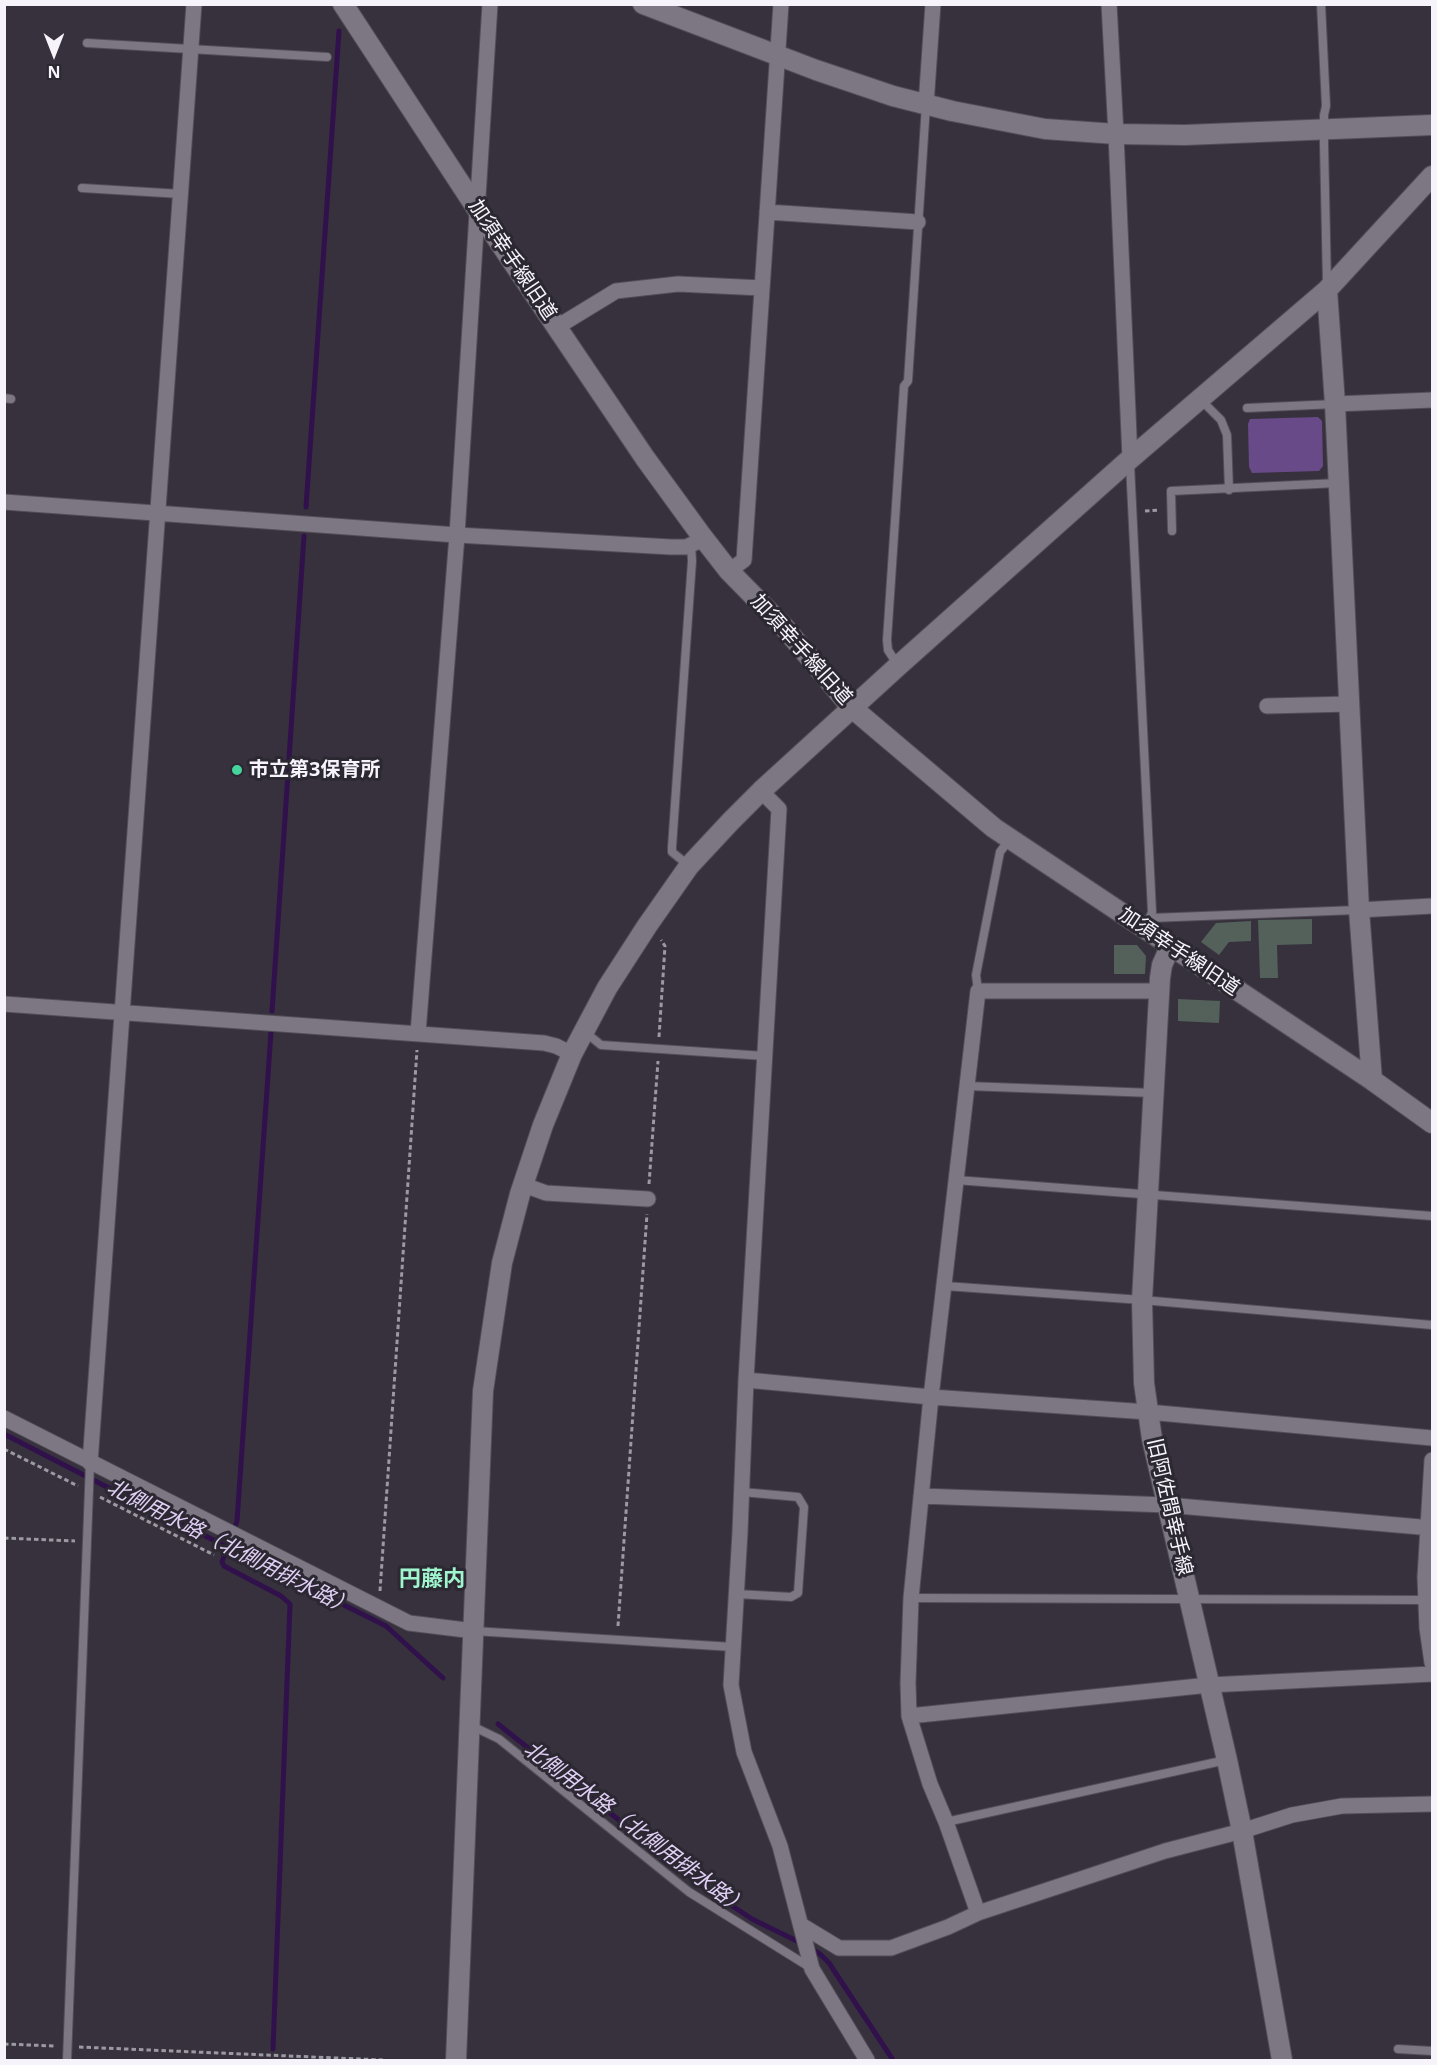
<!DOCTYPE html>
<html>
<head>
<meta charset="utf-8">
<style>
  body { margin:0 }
  #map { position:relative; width:1437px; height:2065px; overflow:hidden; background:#36313c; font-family:"Noto Sans",sans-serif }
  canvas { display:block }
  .frame { position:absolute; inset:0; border:6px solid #f7f3fb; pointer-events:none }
  .north { position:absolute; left:24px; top:24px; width:60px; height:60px; -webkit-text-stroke:4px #2c2832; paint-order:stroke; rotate:180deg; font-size:16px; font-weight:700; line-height:24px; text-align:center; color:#f7f3fb }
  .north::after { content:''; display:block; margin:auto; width:21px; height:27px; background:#f7f3fb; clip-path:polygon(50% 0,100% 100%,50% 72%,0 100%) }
</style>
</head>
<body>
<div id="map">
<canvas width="1437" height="2065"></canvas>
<div class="frame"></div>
<div class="north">N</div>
</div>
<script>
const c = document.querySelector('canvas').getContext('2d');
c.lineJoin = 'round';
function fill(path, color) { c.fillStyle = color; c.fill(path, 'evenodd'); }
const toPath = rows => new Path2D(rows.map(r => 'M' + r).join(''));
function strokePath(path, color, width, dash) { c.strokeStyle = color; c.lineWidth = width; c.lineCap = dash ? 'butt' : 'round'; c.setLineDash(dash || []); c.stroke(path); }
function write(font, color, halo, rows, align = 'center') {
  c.font = font + ' "Noto Sans","Noto Sans JP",sans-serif'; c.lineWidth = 6; c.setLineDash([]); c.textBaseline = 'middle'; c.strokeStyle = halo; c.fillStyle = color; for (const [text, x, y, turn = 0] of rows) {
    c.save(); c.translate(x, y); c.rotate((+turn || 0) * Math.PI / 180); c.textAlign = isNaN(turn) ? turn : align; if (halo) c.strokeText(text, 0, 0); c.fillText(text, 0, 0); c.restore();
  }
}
fill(toPath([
  [1318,417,1322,421,1323,466,1319,471,1252,473,1249,467,1248,424,1250,419]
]), '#694a88');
strokePath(toPath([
  [306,507,339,31],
  [272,1011,304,536],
  [271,1032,237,1521,222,1562,224,1566,281,1596,290,1604,273,2049],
  [4,1434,103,1485,386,1626,443,1678],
  [498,1724,702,1886,752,1919,803,1944],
  [811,1949,820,1954,829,1963,893,2060]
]), '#31114c', 5);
fill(toPath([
  [1312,919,1312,944,1277,945,1278,978,1260,978,1258,920],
  [1251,921,1251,941,1229,942,1219,955,1201,942,1216,923],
  [1114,945,1137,945,1146,956,1145,974,1114,974],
  [1178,999,1220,1001,1219,1023,1178,1021]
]), '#53615a');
const service = toPath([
  [1321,4,1326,106,1324,115,1324,144,1327,284],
  [87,43,327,57],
  [82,188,181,194],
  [4,398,11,399],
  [1201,400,1221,420,1227,435,1229,490],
  [1247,408,1335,404],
  [1130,464,1152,912,1146,927],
  [1172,531,1171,491,1338,483],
  [897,664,888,650,887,640,904,386,908,381,926,105],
  [688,865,672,852,672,847,692,561,691,545],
  [1151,918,1357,910],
  [978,991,976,975,1000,852,1009,840],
  [585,1032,601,1045,765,1056],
  [967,1086,1153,1093],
  [956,1180,1432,1216],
  [945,1286,1142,1300,1432,1325],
  [737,1594,791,1597,798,1593,804,1507,798,1497,742,1492],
  [911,1598,1426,1600],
  [474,1631,733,1647],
  [470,1725,499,1739,689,1892,811,1968],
  [946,1822,1226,1760],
  [1398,2049,1432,2051],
  [67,2060,90,1463]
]);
const minor = toPath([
  [1109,4,1116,134,1130,459],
  [926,105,933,4],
  [767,212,918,222],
  [557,327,616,291,678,284,762,288],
  [1335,404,1432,400],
  [4,502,457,535,671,547,686,547,697,542,701,535],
  [729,571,744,560,781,4],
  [1267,706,1349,704],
  [761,791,779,809,746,1380,740,1532,731,1685,744,1752,780,1846,812,1969,867,2060],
  [1359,910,1432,906],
  [4,1004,544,1043,556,1046,572,1054],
  [418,1033,457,535,490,4],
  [524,1185,546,1193,648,1199],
  [746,1380,931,1397,1148,1412,1432,1438],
  [4,1418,409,1623,474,1631],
  [1432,1460,1425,1577,1427,1628,1432,1663],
  [90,1463,194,4],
  [921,1496,1167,1505,1432,1528],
  [909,1716,1209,1685,1432,1674],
  [978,1913,946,1822,930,1784,909,1716,908,1683,911,1598,931,1397,978,991,1160,991],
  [801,1925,839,1948,891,1948,948,1927,978,1913,1165,1851,1242,1831,1292,1815,1342,1806,1432,1804]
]);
const tertiary = toPath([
  [343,4,477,209,645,458,701,535,729,571,784,627,851,707,994,828,1372,1080,1432,1123],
  [643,4,816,70,893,96,952,111,1045,129,1116,134,1185,135,1432,125],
  [1327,290,1335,404,1359,910,1372,1080],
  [1170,947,1162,965,1160,978,1142,1300,1144,1383,1152,1439,1227,1760,1242,1831,1282,2060],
  [456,2060,483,1391,502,1263,520,1194,543,1125,572,1054,607,988,647,926,689,866,731,821,761,791,898,666,1130,459,1327,290,1432,176]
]);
strokePath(service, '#524d57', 10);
strokePath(minor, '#524d57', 17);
strokePath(tertiary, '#524d57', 22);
strokePath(toPath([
  [1145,511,1159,510],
  [659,1037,665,946,661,940],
  [649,1184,658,1061],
  [4,1449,78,1486],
  [100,1497,214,1555],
  [4,1538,75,1541],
  [380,1591,417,1050],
  [618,1626,647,1214],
  [4,2044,55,2046],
  [79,2047,383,2060]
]), '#9d99a2', 3, [4.5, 3]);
strokePath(service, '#7d7784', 8);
strokePath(minor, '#7d7784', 15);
strokePath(tertiary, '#7d7784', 20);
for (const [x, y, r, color] of [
  [237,770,6,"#46d49e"]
]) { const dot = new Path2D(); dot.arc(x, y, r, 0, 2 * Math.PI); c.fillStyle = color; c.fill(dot); strokePath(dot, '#2c2832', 2); }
write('20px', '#f7f3fb', '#2c2832', [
  ["加須幸手線旧道",512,260,56],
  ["加須幸手線旧道",801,650,48],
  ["加須幸手線旧道",1179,952,34],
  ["旧阿佐間幸手線",1169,1507,77]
]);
write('bold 20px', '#f7f3fb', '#2c2832', [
  ["市立第3保育所",249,770]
], 'left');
write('italic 21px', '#e1d0f6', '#2c2832', [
  ["北側用水路（北側用排水路）",230,1548,27],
  ["北側用水路（北側用排水路）",635,1829,37]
]);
write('bold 22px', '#9ff5cd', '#2c2832', [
  ["円藤内",432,1580]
]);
</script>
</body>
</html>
